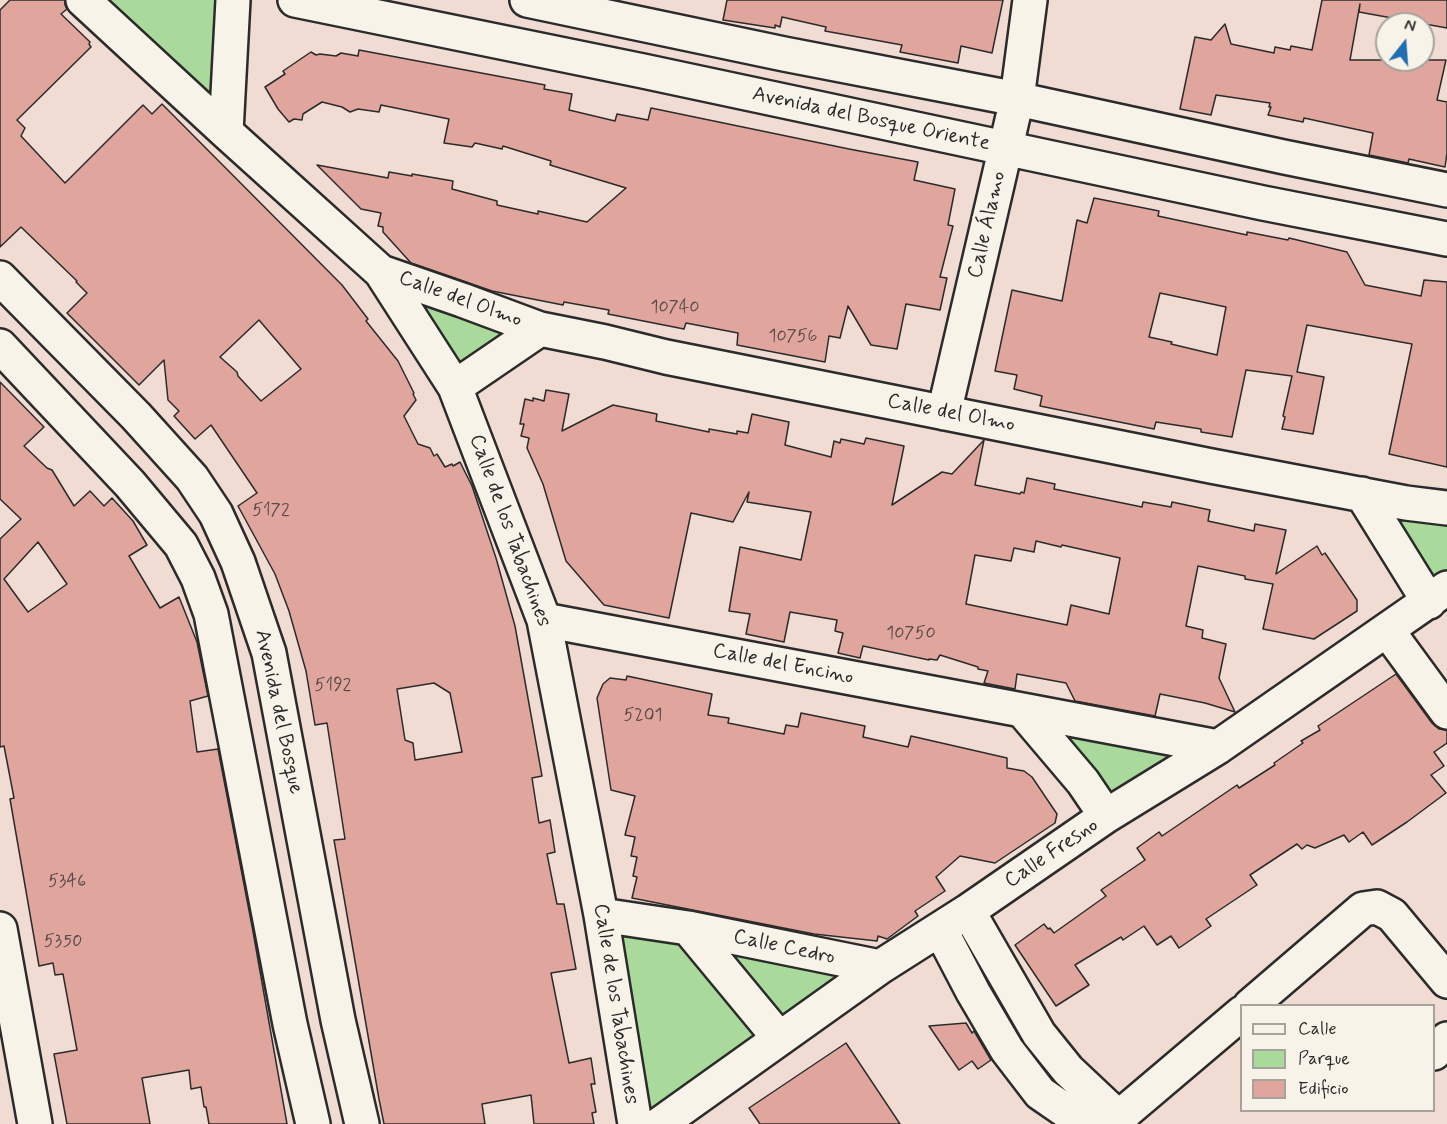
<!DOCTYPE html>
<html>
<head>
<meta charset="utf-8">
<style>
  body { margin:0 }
  #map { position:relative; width:1447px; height:1124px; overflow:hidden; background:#f0dcd2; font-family:Mynerve,sans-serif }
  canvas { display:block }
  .legend { position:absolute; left:1240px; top:1004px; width:195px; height:108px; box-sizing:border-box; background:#f7f3e8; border:2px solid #a5a39c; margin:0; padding:8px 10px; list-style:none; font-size:18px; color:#2b2b2b }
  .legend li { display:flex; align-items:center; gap:12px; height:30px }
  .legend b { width:30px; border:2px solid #a5a39c }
  .north { position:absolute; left:1375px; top:12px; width:60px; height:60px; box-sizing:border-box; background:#f7f3e8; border:2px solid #a5a39c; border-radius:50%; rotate:17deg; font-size:16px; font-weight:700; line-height:24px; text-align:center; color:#2b2b2b }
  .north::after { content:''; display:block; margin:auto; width:21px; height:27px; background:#1f6fb2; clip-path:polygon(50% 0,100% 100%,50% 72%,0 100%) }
</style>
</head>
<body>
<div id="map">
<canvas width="1447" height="1124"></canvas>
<ul class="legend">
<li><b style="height:8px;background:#f7f3e8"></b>Calle</li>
<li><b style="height:16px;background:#a9da9b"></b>Parque</li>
<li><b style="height:16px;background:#e0a69e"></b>Edificio</li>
</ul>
<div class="north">N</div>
</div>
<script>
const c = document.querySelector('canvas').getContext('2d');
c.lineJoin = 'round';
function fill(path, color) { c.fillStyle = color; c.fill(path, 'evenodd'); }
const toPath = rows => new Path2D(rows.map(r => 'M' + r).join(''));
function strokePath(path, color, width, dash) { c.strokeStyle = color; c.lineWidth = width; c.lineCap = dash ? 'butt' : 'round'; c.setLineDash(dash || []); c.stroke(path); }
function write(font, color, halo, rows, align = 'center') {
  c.font = font + ' Mynerve,sans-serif'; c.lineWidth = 5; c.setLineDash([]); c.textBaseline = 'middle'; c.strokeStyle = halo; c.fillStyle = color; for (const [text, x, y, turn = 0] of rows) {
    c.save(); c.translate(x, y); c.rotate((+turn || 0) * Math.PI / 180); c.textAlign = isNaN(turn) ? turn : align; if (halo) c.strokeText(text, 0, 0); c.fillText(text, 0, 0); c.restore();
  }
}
fill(toPath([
  [91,0,224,0,222,118],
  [381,272,540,329,455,387],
  [1362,494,1447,508,1447,589,1429,602],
  [1022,710,1218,747,1106,816],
  [601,915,880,967,635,1124]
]), '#a9da9b');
const building = toPath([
  [10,0,65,0,65,5,67,9,61,14,90,42,89,44,91,47,17,120,25,128,21,136,65,183,143,105,152,114,162,104,342,285,368,319,366,321,398,361,414,393,413,394,416,400,404,416,418,444,430,448,434,456,437,454,445,467,452,464,453,466,460,462,472,486,496,558,515,626,542,776,532,778,539,823,550,820,555,852,547,854,557,904,564,904,576,969,551,973,569,1063,591,1058,595,1084,591,1084,596,1112,592,1113,594,1124,534,1124,531,1095,482,1104,485,1124,384,1124,379,1099,334,840,345,839,327,723,315,725,306,671,289,611,275,574,238,506,257,493,211,425,195,439,174,416,179,411,168,400,164,360,139,385,67,313,87,293,76,282,77,281,21,227,0,247,0,10,10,0],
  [259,320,301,369,261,401,238,376,237,372,220,357,259,320],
  [434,683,450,693,462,752,415,760,413,743,405,740,397,689,434,683],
  [727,0,1003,0,992,53,961,46,958,63,900,52,902,45,825,31,826,27,782,17,780,27,775,25,775,28,723,20,727,0],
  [1322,0,1447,0,1447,28,1359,12,1360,4,1350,60,1446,60,1437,100,1447,102,1447,153,1445,167,1409,159,1408,163,1369,155,1373,133,1304,118,1303,122,1268,115,1271,107,1269,107,1270,103,1216,95,1211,115,1180,109,1195,37,1211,40,1225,24,1231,44,1274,53,1275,47,1290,50,1291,46,1312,50,1322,0],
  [359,50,545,85,544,89,572,94,569,110,615,121,617,114,648,120,651,108,849,149,918,162,914,180,955,189,948,225,953,226,940,277,947,278,940,310,906,304,897,349,871,345,848,306,840,338,829,336,825,362,737,345,738,333,686,323,684,329,608,314,609,310,564,302,563,305,492,291,411,263,383,232,383,227,378,226,381,213,361,209,317,165,388,178,389,172,412,176,412,174,453,181,452,189,497,201,497,205,538,214,538,211,587,222,626,188,550,165,551,161,503,146,502,149,475,143,472,147,444,143,449,119,381,105,379,112,358,109,350,112,342,107,322,102,303,114,302,120,294,119,289,122,278,109,265,87,285,74,283,71,311,52,316,55,320,54,336,56,341,53,358,56,359,50],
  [1094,198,1159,211,1158,216,1247,235,1247,232,1288,240,1289,238,1347,252,1365,285,1421,296,1424,280,1447,282,1447,467,1389,454,1412,344,1307,325,1297,372,1324,377,1313,434,1282,429,1285,417,1283,416,1292,376,1246,370,1232,437,1201,432,1201,429,1156,422,1154,429,1040,406,1042,396,1014,389,1017,375,995,371,1012,290,1062,301,1077,220,1087,223,1094,198],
  [1160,293,1226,307,1217,355,1171,344,1172,342,1149,337,1160,293],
  [0,382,44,427,24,446,47,468,52,470,74,506,90,491,104,506,112,498,133,521,147,545,129,556,160,608,179,597,197,642,208,696,190,701,197,752,218,749,252,926,287,1124,209,1124,206,1107,204,1107,201,1087,191,1089,189,1070,142,1078,150,1124,67,1124,54,1054,77,1050,63,974,55,975,53,963,39,966,10,799,14,798,4,746,0,747,0,539,21,519,0,499,0,382],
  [38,542,67,584,28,612,4,579,38,542],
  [546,390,569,394,562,431,613,405,657,414,656,421,709,432,709,429,737,434,737,431,748,433,752,414,789,422,785,445,831,457,834,441,840,443,841,439,864,444,866,438,904,446,892,505,942,472,952,474,984,440,975,485,1020,494,1021,492,1024,493,1027,478,1055,484,1054,489,1142,507,1143,502,1171,507,1172,502,1210,510,1208,521,1254,531,1255,524,1286,530,1276,574,1317,546,1322,555,1325,553,1357,600,1357,611,1314,639,1263,629,1273,584,1245,579,1245,576,1198,566,1186,626,1203,630,1202,638,1226,644,1219,678,1235,712,1205,703,1160,694,1155,716,1075,701,1066,683,1017,674,1015,689,984,683,988,671,978,669,978,667,940,655,937,660,929,659,929,660,863,646,860,658,838,653,843,633,835,631,837,620,790,612,784,642,746,634,750,614,729,611,740,547,801,560,811,512,747,502,749,492,733,522,691,513,669,618,604,605,566,561,543,484,527,448,529,438,521,436,524,424,520,424,525,399,533,401,533,398,544,401,546,390],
  [1036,541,1061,547,1062,545,1120,558,1109,614,1071,605,1067,625,966,604,975,555,1011,561,1014,548,1034,552,1036,541],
  [1396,674,1432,723,1439,729,1447,730,1447,743,1434,752,1444,766,1431,775,1446,793,1407,822,1372,845,1363,832,1349,842,1344,835,1315,848,1307,845,1302,849,1297,844,1250,875,1257,885,1206,919,1211,926,1179,948,1171,936,1157,945,1144,926,1123,940,1121,937,1075,965,1089,985,1056,1006,1015,945,1044,924,1048,929,1050,928,1054,933,1106,896,1101,890,1145,860,1137,848,1159,832,1162,836,1237,785,1239,788,1275,765,1274,763,1303,743,1301,741,1320,730,1318,726,1396,674],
  [627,676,712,694,708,715,729,718,728,723,784,734,786,725,798,727,801,713,865,726,863,737,908,747,911,736,1007,758,1007,768,1024,771,1032,777,1057,814,1055,823,995,863,960,856,936,877,945,891,915,911,918,916,887,939,878,936,877,941,814,934,632,898,637,877,633,876,637,857,631,856,635,837,625,835,635,796,611,790,597,698,603,684,610,678,626,680,627,676],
  [966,1023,972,1033,974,1031,991,1060,978,1069,972,1061,959,1070,929,1026,966,1023],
  [846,1043,900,1124,760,1124,749,1108,846,1043]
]);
fill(building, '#e0a69e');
strokePath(building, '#2b2b2b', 1.5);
const minor = toPath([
  [83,0,226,132,381,272,455,387,544,620,601,915,635,1124],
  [295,0,643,71,1263,203,1447,239],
  [527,0,784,54,1017,99,1284,157,1447,190],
  [226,132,233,0],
  [381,272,462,300,540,329],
  [0,278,136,416,192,478,216,514,238,562,269,653,338,1020,362,1124],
  [0,346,130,484,181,545,198,578,211,614,290,1024,313,1124],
  [455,387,540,329,605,342,666,357,1211,466,1406,503,1447,508],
  [944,413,1017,99,1030,0],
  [1362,494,1429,602],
  [544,620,1022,710,1083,782,1106,816],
  [1387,630,1447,712],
  [1022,710,1218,747],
  [968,911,1039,1034,1068,1070,1119,1118,1121,1124],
  [601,915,688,928,779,1038],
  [688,928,880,967],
  [0,929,35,1124],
  [940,929,973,992,1007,1050,1040,1093,1085,1124],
  [1250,1006,1363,909,1377,907,1392,915,1447,981],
  [1434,1053,1447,1039],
  [660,1124,880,967,968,911,1106,816,1218,747,1447,588],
  [1111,1124,1242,1013]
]);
strokePath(minor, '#2b2b2b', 38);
strokePath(minor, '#f7f3e8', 33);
write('18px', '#584a48', null, [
  ["10740",675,308],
  ["10756",793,337],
  ["5172",271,511],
  ["10750",911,634],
  ["5192",333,686],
  ["5201",643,716],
  ["5346",67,882],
  ["5350",63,942]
]);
write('21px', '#2b2b2b', '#f7f3e8', [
  ["Avenida del Bosque Oriente",871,120,12],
  ["Calle Álamo",988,225,-77],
  ["Calle del Olmo",460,300,20],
  ["Calle del Olmo",951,414,11],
  ["Calle de los Tabachines",509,531,70],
  ["Calle del Encino",783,665,11],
  ["Avenida del Bosque",278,712,78],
  ["Calle Fresno",1052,854,-34],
  ["Calle Cedro",784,948,12],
  ["Calle de los Tabachines",615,1004,81]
]);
</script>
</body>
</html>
